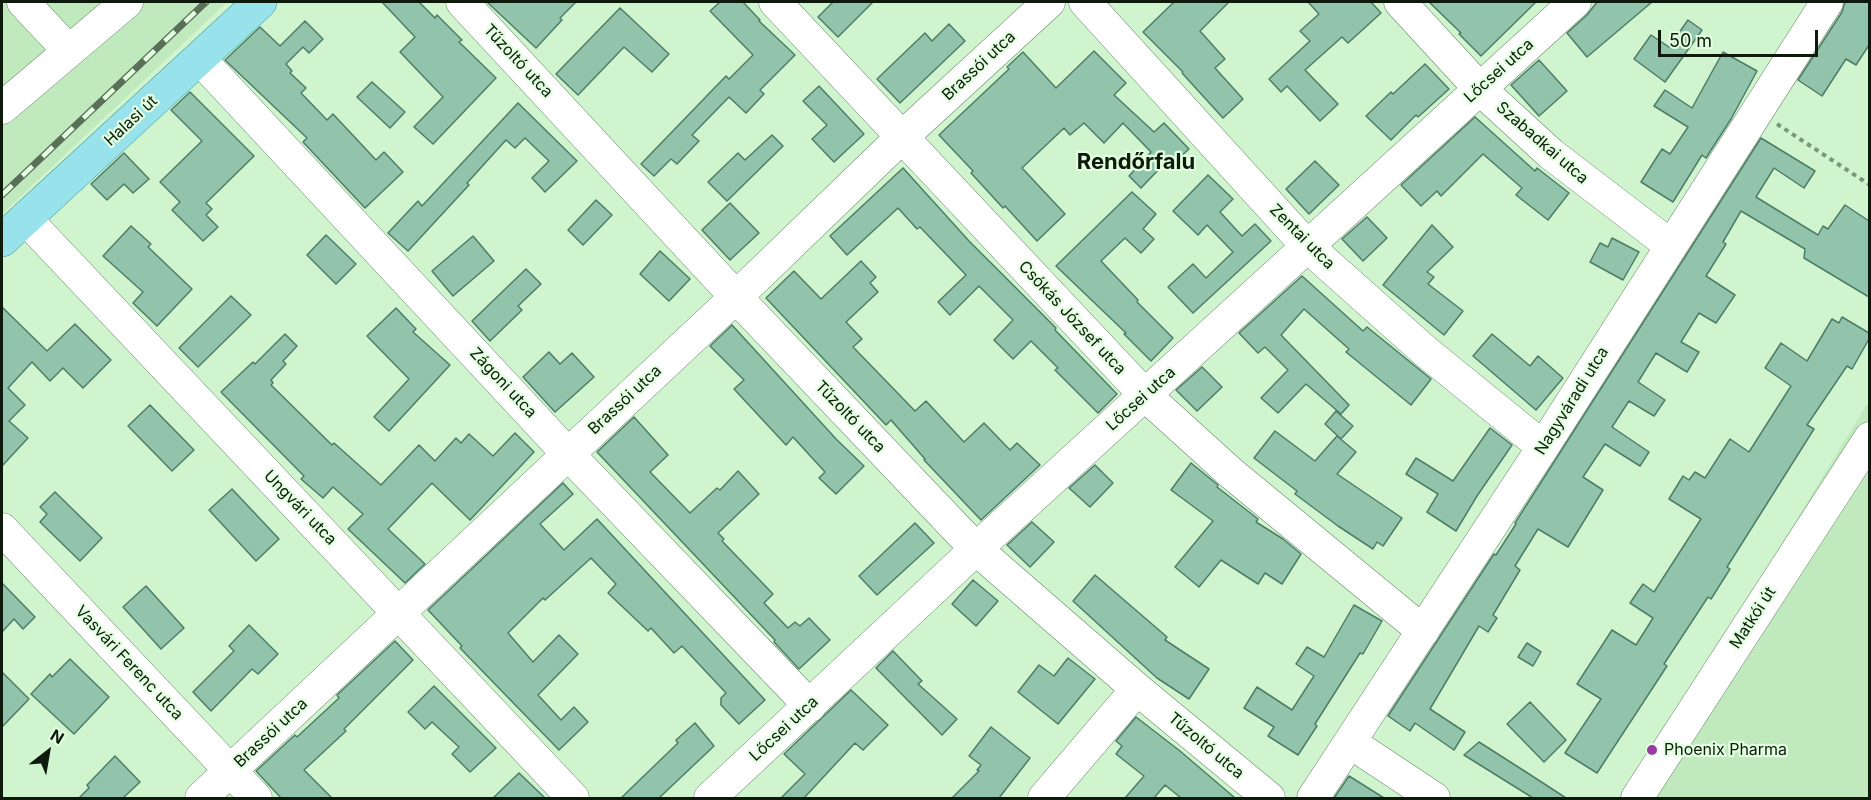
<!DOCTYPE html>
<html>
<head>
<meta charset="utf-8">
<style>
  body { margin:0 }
  #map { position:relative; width:1871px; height:800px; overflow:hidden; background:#cff4ce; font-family:Inter,sans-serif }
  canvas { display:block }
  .frame { position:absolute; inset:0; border:3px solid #0d1a0c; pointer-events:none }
  .north { position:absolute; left:18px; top:722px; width:60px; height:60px; -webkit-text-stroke:4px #e2ffe0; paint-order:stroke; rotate:31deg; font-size:16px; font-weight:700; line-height:24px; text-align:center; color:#0d1a0c }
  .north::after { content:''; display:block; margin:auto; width:21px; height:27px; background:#0d1a0c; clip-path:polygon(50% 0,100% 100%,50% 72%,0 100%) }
  .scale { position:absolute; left:1658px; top:30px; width:160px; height:27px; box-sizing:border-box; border:3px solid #0d1a0c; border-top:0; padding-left:8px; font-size:18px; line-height:21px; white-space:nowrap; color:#0d1a0c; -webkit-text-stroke:4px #e2ffe0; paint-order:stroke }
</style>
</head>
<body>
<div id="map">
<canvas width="1871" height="800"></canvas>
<div class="frame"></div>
<div class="north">N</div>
<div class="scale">50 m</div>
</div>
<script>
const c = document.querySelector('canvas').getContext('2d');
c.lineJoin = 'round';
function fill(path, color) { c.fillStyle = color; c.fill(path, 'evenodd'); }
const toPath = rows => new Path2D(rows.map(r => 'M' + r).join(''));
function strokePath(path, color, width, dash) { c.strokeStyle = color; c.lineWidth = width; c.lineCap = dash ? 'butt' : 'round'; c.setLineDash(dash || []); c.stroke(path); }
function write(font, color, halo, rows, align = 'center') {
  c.font = font + ' Inter,sans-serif'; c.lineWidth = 4.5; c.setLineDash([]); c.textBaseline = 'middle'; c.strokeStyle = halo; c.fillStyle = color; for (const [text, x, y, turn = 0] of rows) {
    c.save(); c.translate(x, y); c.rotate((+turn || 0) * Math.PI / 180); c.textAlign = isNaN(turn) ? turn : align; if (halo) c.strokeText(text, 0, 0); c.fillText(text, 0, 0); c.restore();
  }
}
fill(toPath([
  [2,2,227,2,2,214],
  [1869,401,1869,798,1626,798]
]), '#c0eabe');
const building = toPath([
  [382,2,419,2,435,18,437,15,462,40,459,42,496,78,433,144,414,127,443,97,400,52,415,37,382,2],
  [487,2,576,2,560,18,562,20,536,48,487,2],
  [720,2,743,2,760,20,759,21,795,55,760,90,764,94,746,113,729,97,692,135,699,141,677,164,671,159,654,176,641,164,726,76,729,79,753,55,710,11,720,2],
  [833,2,873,2,838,37,818,17,833,2],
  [1174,2,1229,2,1200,31,1225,59,1215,68,1243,99,1223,118,1182,73,1183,72,1143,32,1174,2],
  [1308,2,1371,2,1381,13,1348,43,1342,37,1305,70,1338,104,1320,121,1287,86,1281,92,1269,79,1310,41,1300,31,1319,14,1308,2],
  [1429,2,1536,2,1481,56,1459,34,1461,33,1429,2],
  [1597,2,1652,2,1587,57,1567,33,1587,15,1597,2],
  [1845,2,1869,2,1869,45,1856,65,1846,59,1822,96,1798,80,1842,12,1845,2],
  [620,8,669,54,652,72,624,47,578,95,556,74,620,8],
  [1688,20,1702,30,1665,82,1634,59,1651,35,1669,47,1688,20],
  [305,21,323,39,309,53,303,47,286,64,292,71,290,73,306,88,301,93,327,120,333,114,376,160,384,152,403,172,365,208,303,142,307,138,225,60,260,27,280,46,305,21],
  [949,24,965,41,900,103,877,79,925,33,932,41,949,24],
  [1094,51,1126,83,1114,95,1154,132,1164,123,1189,149,1167,169,1163,165,1141,188,1129,176,1151,152,1123,123,1104,143,1084,123,1070,135,1064,128,1022,168,1065,214,1037,241,1005,206,1003,208,971,173,973,171,939,135,1009,69,1007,67,1023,52,1056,88,1094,51],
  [1723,52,1757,71,1731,119,1706,158,1702,155,1673,202,1641,182,1662,149,1670,154,1688,127,1654,106,1665,90,1692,108,1723,52],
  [1539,60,1567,91,1539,116,1511,85,1539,60],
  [1425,64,1449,89,1418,117,1416,115,1391,140,1366,116,1391,92,1393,94,1425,64],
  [372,82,405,112,390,128,357,97,372,82],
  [819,86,864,134,834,162,812,139,827,125,803,101,819,86],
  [190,92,254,156,206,203,212,209,206,215,218,227,203,241,172,210,180,202,160,182,202,141,171,110,190,92],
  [518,103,577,161,545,192,532,178,549,161,525,138,515,148,506,140,467,183,469,185,408,251,388,233,418,201,422,206,518,103],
  [1475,117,1535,171,1537,168,1569,193,1548,220,1516,195,1522,188,1483,154,1441,196,1437,191,1421,206,1401,185,1475,117],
  [772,135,783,146,727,201,708,182,738,153,745,160,772,135],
  [1761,138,1815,171,1804,188,1774,168,1756,197,1818,235,1823,226,1828,229,1845,205,1869,221,1869,297,1804,258,1805,249,1741,211,1723,242,1726,244,1706,276,1735,295,1716,323,1699,313,1681,342,1699,352,1687,372,1656,353,1638,382,1665,400,1654,416,1629,401,1612,427,1649,452,1640,466,1605,444,1583,477,1603,490,1568,547,1538,529,1515,566,1520,570,1493,615,1497,618,1488,632,1479,626,1430,709,1465,732,1454,750,1415,723,1410,731,1388,716,1494,554,1496,555,1516,524,1515,523,1761,138],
  [124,153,149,179,133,193,124,184,107,200,91,184,124,153],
  [1315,161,1339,185,1309,214,1286,189,1315,161],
  [903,168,969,241,1056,328,1055,330,1117,394,1098,413,1055,370,1058,368,1031,341,1013,359,994,340,1013,320,979,286,950,315,938,302,966,275,920,227,917,229,898,208,847,255,830,236,903,168],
  [1208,175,1233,199,1220,212,1242,236,1255,224,1271,241,1193,313,1168,287,1193,264,1206,278,1233,252,1207,225,1198,235,1173,211,1208,175],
  [1132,192,1156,214,1143,229,1154,239,1141,253,1125,238,1101,261,1138,300,1137,302,1173,338,1151,361,1124,334,1126,333,1056,266,1132,192],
  [596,200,612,215,583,245,568,230,596,200],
  [730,203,759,233,730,260,702,230,730,203],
  [1367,217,1387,238,1363,261,1342,239,1367,217],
  [1432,225,1453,247,1427,272,1434,277,1428,284,1463,311,1444,335,1383,285,1432,225],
  [131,226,151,244,148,247,192,289,157,326,133,303,143,292,103,256,131,226],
  [326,235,356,264,336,284,307,255,326,235],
  [473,236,494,261,453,296,432,271,473,236],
  [1612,238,1639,252,1623,280,1590,262,1600,243,1608,247,1612,238],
  [660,251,690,279,669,301,640,274,660,251],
  [861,261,876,277,870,283,878,292,846,322,862,339,853,347,915,411,926,401,964,442,984,423,1010,450,1017,443,1040,465,981,520,924,460,925,459,891,420,886,425,766,298,794,271,821,299,861,261],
  [526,269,541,284,518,306,522,310,490,341,472,321,526,269],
  [1302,276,1363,331,1367,327,1431,379,1411,405,1346,352,1349,349,1304,309,1281,335,1349,405,1341,414,1306,384,1278,413,1261,398,1288,370,1265,347,1258,353,1239,333,1302,276],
  [231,296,251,315,198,367,179,348,231,296],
  [2,307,47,351,75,324,111,360,83,388,63,368,50,381,32,362,8,388,25,405,9,421,28,438,2,466,2,307],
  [396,308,416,329,413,332,450,365,389,431,374,417,409,379,367,336,396,308],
  [1842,317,1869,333,1869,339,1852,369,1847,366,1807,425,1814,429,1727,567,1730,569,1711,599,1708,597,1664,664,1667,666,1597,773,1565,753,1601,699,1577,684,1612,630,1636,645,1653,618,1630,603,1643,584,1654,592,1701,519,1669,499,1683,476,1689,480,1695,472,1705,478,1730,439,1749,452,1791,386,1765,368,1781,343,1807,361,1832,319,1839,323,1842,317],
  [732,325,837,440,864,466,836,494,819,478,825,472,793,437,786,445,734,389,744,380,710,346,732,325],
  [285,334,297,346,283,361,286,364,271,380,273,383,271,385,332,445,334,443,381,485,419,445,435,461,456,438,461,443,469,434,493,456,515,433,534,452,470,520,432,483,388,529,425,564,405,583,348,529,363,514,333,487,323,498,301,479,304,476,221,392,253,362,255,364,285,334],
  [1492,334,1530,366,1538,356,1563,378,1536,410,1473,356,1492,334],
  [549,352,560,364,572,353,594,377,555,412,523,377,549,352],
  [1202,367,1222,387,1197,411,1176,390,1202,367],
  [150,405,194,450,172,471,128,426,150,405],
  [1336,411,1353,426,1341,439,1325,424,1336,411],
  [634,417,668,455,650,472,690,513,717,488,720,490,738,471,759,494,718,533,724,539,722,541,773,594,764,603,788,628,795,622,800,626,809,618,830,640,799,669,774,642,775,640,597,452,634,417],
  [1490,428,1512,445,1477,496,1456,531,1427,512,1438,494,1406,474,1416,458,1453,481,1490,428],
  [1275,431,1315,461,1337,436,1356,452,1337,474,1402,518,1383,546,1377,542,1373,549,1338,526,1295,494,1297,491,1254,458,1275,431],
  [1191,463,1218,485,1217,487,1258,519,1256,522,1283,539,1301,554,1282,584,1265,573,1258,584,1221,560,1199,587,1175,567,1213,521,1171,490,1191,463],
  [1095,465,1113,483,1090,507,1069,488,1095,465],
  [563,483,573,494,540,524,564,550,597,519,765,700,739,724,721,705,721,698,726,693,682,646,674,653,651,628,648,631,608,593,616,584,591,558,545,600,543,598,508,633,533,662,559,635,578,654,538,695,561,720,574,707,588,722,559,750,460,648,462,646,428,610,563,483],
  [232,489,279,539,256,561,209,510,232,489],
  [55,492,102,538,80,561,40,522,47,514,40,507,55,492],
  [1032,522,1054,542,1030,567,1007,545,1032,522],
  [915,523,934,543,877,595,859,576,915,523],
  [1095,575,1167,637,1165,640,1209,669,1189,699,1157,678,1073,601,1095,575],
  [973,580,998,601,976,626,952,604,973,580],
  [2,583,35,617,23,629,14,619,2,632,2,583],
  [146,586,184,628,161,649,123,607,146,586],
  [1354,605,1382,621,1363,654,1360,653,1315,724,1317,726,1298,755,1268,736,1274,727,1244,708,1257,687,1292,710,1314,676,1296,664,1307,647,1324,657,1354,605],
  [249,625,278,654,258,674,252,669,211,711,193,692,234,651,229,646,249,625],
  [395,641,413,660,344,729,346,731,304,770,332,798,281,798,256,771,295,735,297,737,339,698,337,695,395,641],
  [1527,643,1541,652,1533,666,1518,657,1527,643],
  [893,651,922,681,918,684,957,719,942,735,876,668,893,651],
  [1068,658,1095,679,1058,724,1018,692,1039,665,1054,676,1068,658],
  [70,659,109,697,74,734,31,694,50,674,52,677,70,659],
  [2,672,29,699,2,727,2,672],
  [434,686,496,748,470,772,452,754,459,747,432,722,425,729,408,712,434,686],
  [851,690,888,725,863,750,855,743,804,798,781,798,805,774,784,754,851,690],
  [1530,702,1566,740,1544,762,1507,724,1530,702],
  [1136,717,1180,751,1235,798,1181,798,1165,785,1154,798,1125,798,1144,776,1116,754,1122,746,1116,741,1136,717],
  [695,723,714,746,659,798,621,798,678,743,676,740,695,723],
  [991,727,1030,758,999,798,952,798,979,771,977,770,981,765,969,756,991,727],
  [1479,742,1526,772,1566,798,1533,798,1464,755,1479,742],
  [115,756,140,782,123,798,79,798,89,788,87,785,115,756],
  [519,773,545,798,493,798,519,773],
  [1349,776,1384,798,1334,798,1349,776]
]);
fill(building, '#92c4ac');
strokePath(building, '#4d7d67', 1.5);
const minor = toPath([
  [23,2,69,51],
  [462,2,736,297,976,549,1137,689,1269,798],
  [775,2,1145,395,1231,473,1423,631],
  [1085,2,1307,246,1425,351,1543,447],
  [1400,2,1480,89,1551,154,1670,245],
  [199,58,568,454,810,706],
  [2,108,127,2],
  [25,218,573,798],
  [2,529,256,798],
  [1351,743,1434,798],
  [201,798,736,297,901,138,1049,2],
  [710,798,976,549,1575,2],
  [1044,798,1137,689],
  [1313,798,1543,447,1827,2],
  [1637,798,1870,438]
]);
const major = toPath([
  [2,240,260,2]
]);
strokePath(minor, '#688967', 33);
strokePath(major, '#3b9194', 34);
strokePath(toPath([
  [1777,124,1870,185]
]), '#7b957a', 4, [4.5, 4.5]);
strokePath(minor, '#fff', 32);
strokePath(major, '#98e3eb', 33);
const rail = toPath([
  [2,195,206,2]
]);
strokePath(rail, '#596f58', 7);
strokePath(rail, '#e2ffe0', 4.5, [14]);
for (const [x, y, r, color] of [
  [1652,750,6,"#993ba3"]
]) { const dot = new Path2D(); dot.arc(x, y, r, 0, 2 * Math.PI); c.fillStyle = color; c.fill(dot); strokePath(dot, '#e2ffe0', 2); }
write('16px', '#0d1a0c', '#e2ffe0', [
  ["Tűzoltó utca",518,61,47],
  ["Brassói utca",979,66,-43],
  ["Lőcsei utca",1499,71,-42],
  ["Halasi út",131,121,-43],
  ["Szabadkai utca",1542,143,41],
  ["Zentai utca",1302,237,45],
  ["Csókás József utca",1072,318,47],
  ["Zágoni utca",503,383,47],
  ["Lőcsei utca",1141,399,-42],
  ["Brassói utca",625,400,-43],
  ["Nagyváradi utca",1572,401,-58],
  ["Tűzoltó utca",850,417,46],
  ["Ungvári utca",300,508,46],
  ["Matkói út",1753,618,-57],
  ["Vasvári Ferenc utca",129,663,47],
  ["Lőcsei utca",784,729,-43],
  ["Brassói utca",271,733,-43],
  ["Tűzoltó utca",1206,746,40]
]);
write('16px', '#0d1a0c', '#e2ffe0', [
  ["Phoenix Pharma",1664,750]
], 'left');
write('bold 22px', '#0d1a0c', '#e2ffe0', [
  ["Rendőrfalu",1136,162]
]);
</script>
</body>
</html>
